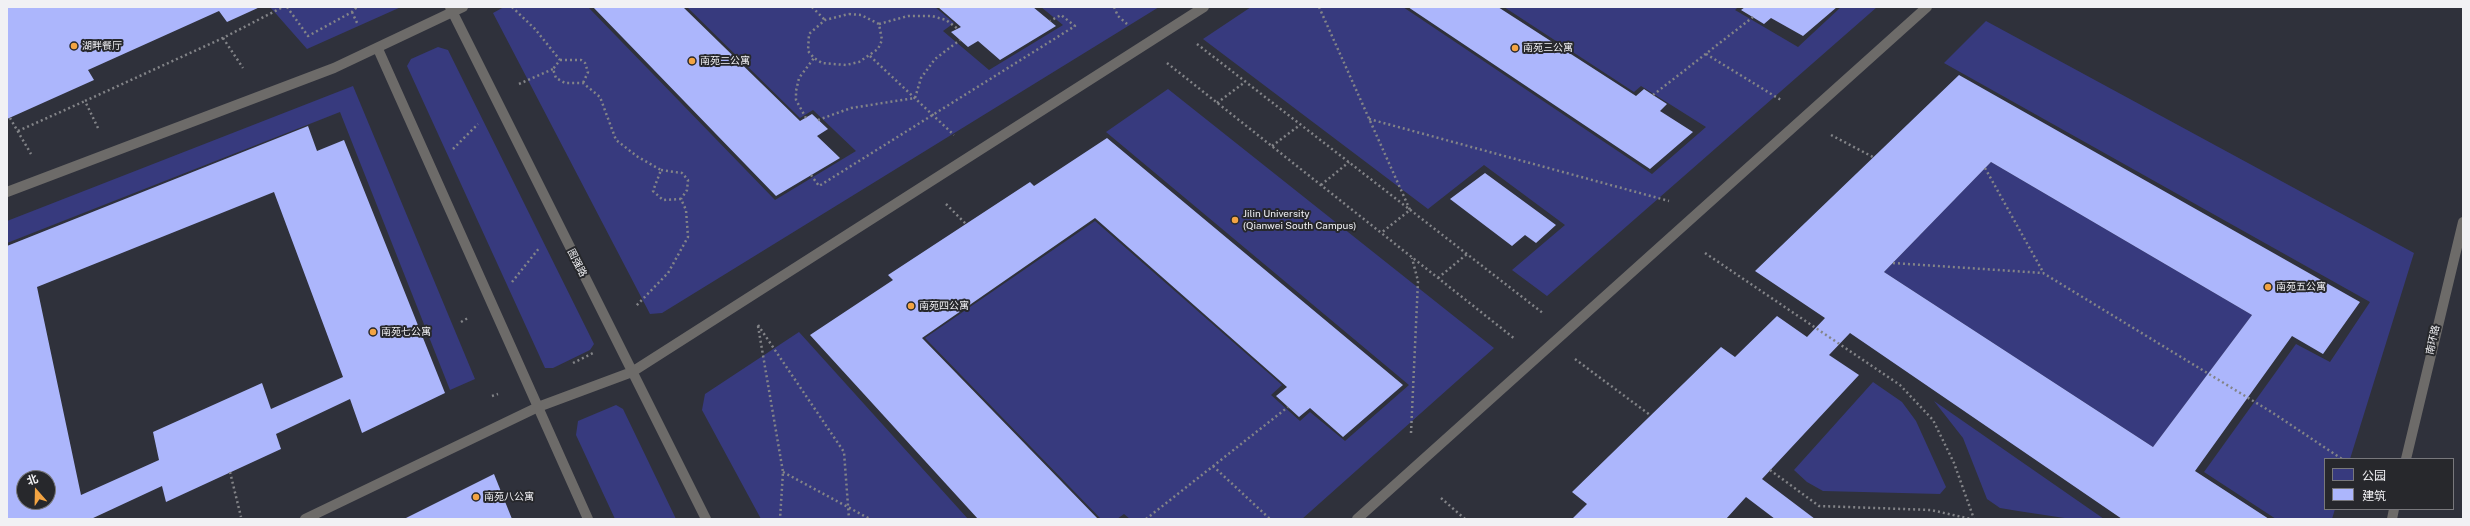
<!DOCTYPE html>
<html>
<head>
<meta charset="utf-8">
<style>
  body { margin:0 }
  #map { position:relative; width:2470px; height:526px; overflow:hidden; background:#27282c; font-family:"Public Sans","Noto Sans SC",sans-serif }
  canvas { display:block }
  .frame { position:absolute; inset:0; border:8px solid #f1f1f4; pointer-events:none }
  .legend { position:absolute; left:2324px; top:458px; width:130px; height:52px; box-sizing:border-box; background:#27282c; border:1px solid #78787c; margin:0; padding:5px 7px; list-style:none; font-size:12px; color:#f1f1f4 }
  .legend li { display:flex; align-items:center; gap:8px; height:20px }
  .legend b { width:20px; border:1px solid #78787c }
  .north { position:absolute; left:16px; top:470px; width:40px; height:40px; box-sizing:border-box; background:#27282c; border:1px solid #78787c; border-radius:50%; rotate:340deg; font-size:11px; font-weight:700; line-height:16px; text-align:center; color:#f1f1f4 }
  .north::after { content:''; display:block; margin:auto; width:14px; height:18px; background:#f3a443; clip-path:polygon(50% 0,100% 100%,50% 72%,0 100%) }
</style>
</head>
<body>
<div id="map">
<canvas width="2470" height="526"></canvas>
<div class="frame"></div>
<ul class="legend">
<li><b style="height:11px;background:#373a7e"></b>公园</li>
<li><b style="height:11px;background:#acb6fc"></b>建筑</li>
</ul>
<div class="north">北</div>
</div>
<script>
const c = document.querySelector('canvas').getContext('2d');
c.lineJoin = 'round';
function fill(path, color) { c.fillStyle = color; c.fill(path, 'evenodd'); }
const toPath = rows => new Path2D(rows.map(r => 'M' + r).join(''));
function strokePath(path, color, width, dash) { c.strokeStyle = color; c.lineWidth = width; c.lineCap = dash ? 'butt' : 'round'; c.setLineDash(dash || []); c.stroke(path); }
function write(font, color, halo, rows, align = 'center') {
  c.font = font + ' "Public Sans","Noto Sans SC",sans-serif'; c.lineWidth = 4; c.setLineDash([]); c.textBaseline = 'middle'; c.strokeStyle = halo; c.fillStyle = color; for (const [text, x, y, turn = 0] of rows) {
    c.save(); c.translate(x, y); c.rotate((+turn || 0) * Math.PI / 180); c.textAlign = isNaN(turn) ? turn : align; if (halo) c.strokeText(text, 0, 0); c.fillText(text, 0, 0); c.restore();
  }
}
fill(toPath([
  [7,7,2463,7,2463,519,7,519],
  [2325,459,2453,459,2453,509,2325,509],
  [24,478,48,478,48,502,24,502]
]), '#2f313b');
fill(toPath([
  [270,7,401,7,307,49],
  [504,7,588,7,775,200,856,151,813,110,800,118,687,7,935,7,954,23,943,31,989,70,1063,25,1041,7,1159,7,662,313,650,314,493,13],
  [1251,7,1403,7,1652,174,1706,127,1641,86,1634,92,1504,7,1738,7,1735,10,1798,47,1841,7,1877,7,1547,296,1512,270,1565,225,1484,165,1428,209,1203,39],
  [1986,21,2414,253,2350,459,2325,459,2325,509,2335,509,2332,519,2276,519,2204,472,2296,344,2330,362,2370,302,1944,63],
  [438,47,448,50,594,344,590,350,553,368,545,368,407,66,411,59],
  [353,86,475,379,450,390,340,112,7,243,7,221],
  [1168,89,1494,348,1302,519,1130,519,1124,514,1117,519,1101,519,925,338,1095,221,1282,385,1271,395,1300,421,1310,412,1345,441,1409,385,1106,132],
  [1991,162,2252,315,2153,447,1884,272],
  [799,332,968,519,761,519,702,410,705,394],
  [1873,382,1902,402,1916,421,1946,487,1940,494,1823,491,1807,482,1794,470],
  [1934,401,2104,519,2071,519,2018,511,2000,508,1987,499,1963,438],
  [616,405,623,409,676,519,615,519,576,435,578,421]
]), '#373a7e');
fill(toPath([
  [7,7,260,7,227,22,219,11,88,70,94,80,7,119],
  [593,7,683,7,800,121,812,114,828,129,817,136,840,158,776,196],
  [938,7,1033,7,1056,26,1000,60,978,41,968,47,951,32,961,27],
  [1408,7,1498,7,1636,96,1644,89,1653,95,1667,104,1660,111,1693,132,1650,169],
  [1745,7,1837,7,1803,36,1771,18,1764,24,1741,10],
  [1959,75,2360,302,2323,354,2292,336,2195,471,2269,519,2122,519,1850,333,1829,355,1859,375,1762,479,1815,519,1775,519,1746,497,1726,519,1572,519,1587,504,1572,492,1721,347,1735,357,1777,316,1807,337,1825,318,1755,271],
  [1991,162,2252,315,2153,447,1884,272],
  [308,126,317,151,344,140,445,393,362,433,350,399,276,434,281,449,166,502,162,486,91,519,7,519,7,246],
  [274,192,343,377,271,409,262,383,153,432,159,460,81,495,37,287],
  [24,478,48,478,48,502,24,502],
  [1107,138,1403,385,1343,437,1310,408,1299,417,1276,396,1287,387,1095,218,922,338,1098,519,978,519,810,335,893,280,888,275,1030,182,1034,186],
  [1485,173,1556,225,1536,243,1525,235,1512,246,1450,199],
  [494,474,512,519,404,519]
]), '#acb6fc');
strokePath(toPath([
  [287,7,308,36,352,12,357,7],
  [512,7,535,29,560,60,553,69,556,78,565,83,583,83,600,97,616,140,638,157,661,170,653,191,663,200,681,199,686,210,688,237,668,273,636,306],
  [812,7,825,20],
  [1114,7,1118,16,1127,24],
  [1319,7,1410,210,1381,233],
  [352,12,358,25],
  [849,14,861,15,879,24,882,40,878,49,859,62,846,65,822,63,814,58,808,51,809,34,825,20,849,14],
  [879,24,908,16,932,16,946,20,958,29],
  [223,38,243,68],
  [1197,44,1544,314],
  [1706,54,1781,100],
  [870,56,954,135],
  [560,60,581,60,585,63,588,72,583,83],
  [1167,63,1515,339],
  [519,84,553,69],
  [1653,95,1753,17],
  [1217,103,1245,82],
  [10,118,31,154],
  [806,118,796,100,796,91,799,78,814,58],
  [1369,119,1669,201],
  [818,120,851,108,915,98,921,78,935,59,960,40],
  [98,128,85,101,223,38,283,7],
  [18,131,85,101],
  [1831,135,1873,157],
  [1272,146,1300,125],
  [453,149,478,124],
  [1985,168,2043,272],
  [661,170,682,173,688,180,687,190,681,199],
  [811,175,819,186,1075,26,1061,15,1050,21],
  [1321,185,1349,162],
  [946,204,966,224],
  [1705,253,1900,385,1933,420,1954,463,1974,519],
  [1893,263,2043,273,2273,413,2342,459],
  [1438,278,1467,254],
  [512,282,540,247],
  [461,322,468,318],
  [758,325,844,452,849,519],
  [758,326,783,472,780,519],
  [1575,359,1650,415],
  [573,363,593,353],
  [492,396,498,394],
  [1411,433,1418,281,1412,258],
  [1213,466,1270,519],
  [1770,470,1819,506,1931,510,1971,519],
  [230,472,241,517],
  [783,472,870,519],
  [1441,498,1465,519],
  [1146,519,1288,407]
]), '#838488', 2.5, [2, 3]);
strokePath(toPath([
  [450,7,706,519],
  [378,49,588,519],
  [7,192,334,68,463,7],
  [2406,459,2463,222],
  [305,519,538,407,632,372,1204,7],
  [1357,519,1927,7],
  [2392,519,2394,509]
]), '#6d6b69', 10);
for (const [x, y, r, color] of [
  [74,46,4,"#f3a443"],
  [1515,48,4,"#f3a443"],
  [692,61,4,"#f3a443"],
  [1235,220,4,"#f3a443"],
  [2268,287,4,"#f3a443"],
  [911,306,4,"#f3a443"],
  [373,332,4,"#f3a443"],
  [476,497,4,"#f3a443"]
]) { const dot = new Path2D(); dot.arc(x, y, r, 0, 2 * Math.PI); c.fillStyle = color; c.fill(dot); strokePath(dot, '#27282c', 1.5); }
write('10px', '#f1f1f4', '#27282c', [
  ["湖畔餐厅",82,46],
  ["南苑三公寓",1523,48],
  ["南苑二公寓",700,61],
  ["Jilin University",1243,214],
  ["(Qianwei South Campus)",1243,226],
  ["南苑五公寓",2276,287],
  ["南苑四公寓",919,306],
  ["南苑七公寓",381,332],
  ["南苑八公寓",484,497]
], 'left');
write('10px', '#f1f1f4', '#27282c', [
  ["图强路",577,263,63],
  ["南环路",2433,340,-77]
]);
</script>
</body>
</html>
